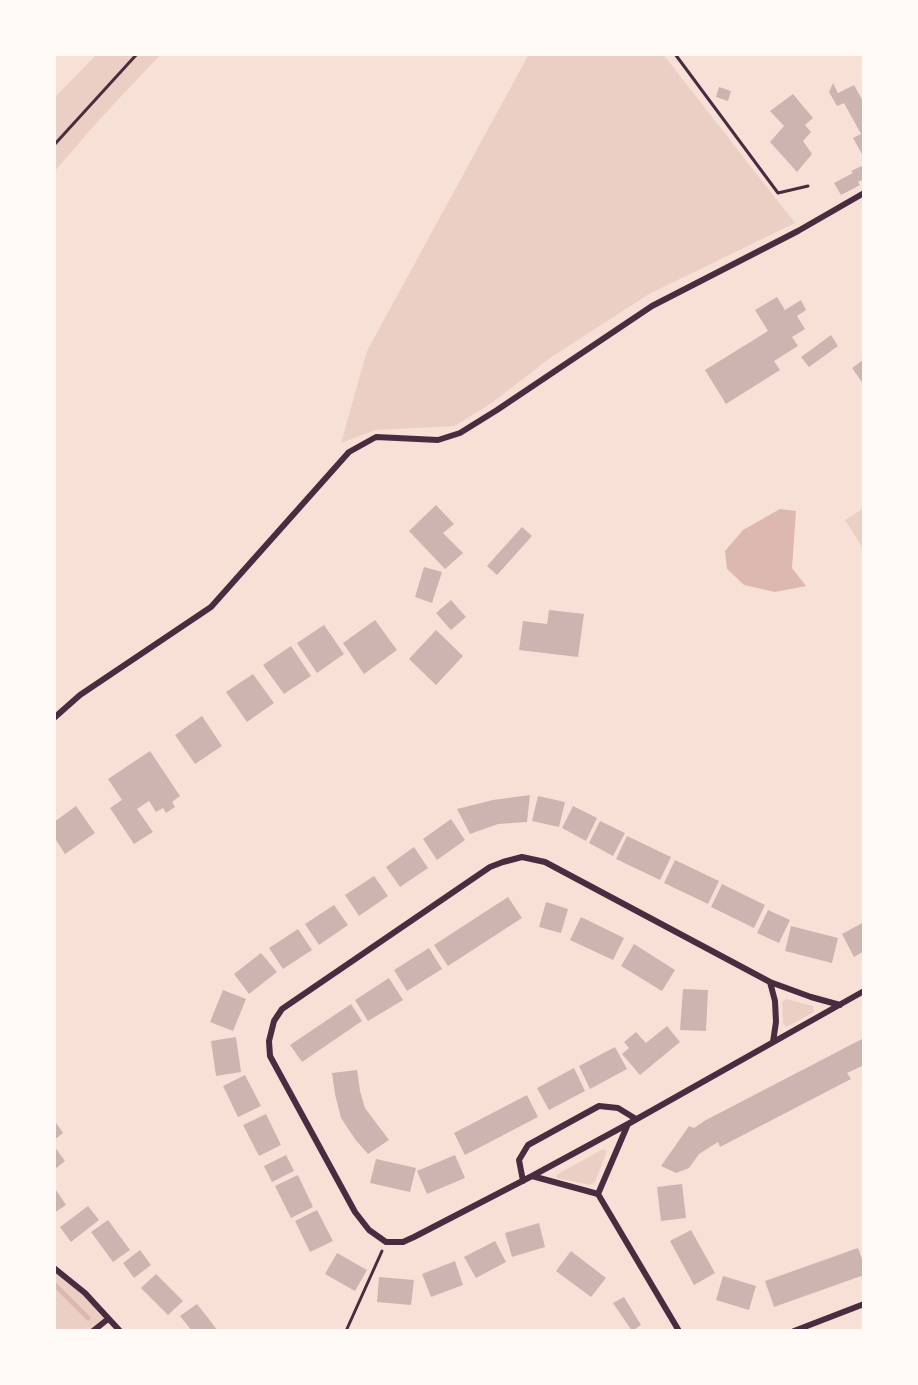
<!DOCTYPE html>
<html>
<head>
<meta charset="utf-8">
<style>
  body { margin:0 }
  #map { position:relative; width:918px; height:1385px; overflow:hidden; background:#f7e1d7; font-family:"Source Sans 3",sans-serif }
  canvas { display:block }
  .frame { position:absolute; inset:0; border:56px solid #fffaf5; pointer-events:none }
</style>
</head>
<body>
<div id="map">
<canvas width="918" height="1385"></canvas>
<div class="frame"></div>
</div>
<script>
const c = document.querySelector('canvas').getContext('2d');
c.lineJoin = 'round';
function fill(path, color) { c.fillStyle = color; c.fill(path, 'evenodd'); }
const toPath = rows => new Path2D(rows.map(r => 'M' + r).join(''));
function strokePath(path, color, width, dash) { c.strokeStyle = color; c.lineWidth = width; c.lineCap = dash ? 'butt' : 'round'; c.setLineDash(dash || []); c.stroke(path); }
fill(toPath([
  [97,54,161,54,100,119,54,172,54,98],
  [529,54,663,54,795,223,649,294,550,358,493,402,455,426,376,430,341,443,367,351],
  [864,508,864,550,845,520],
  [786,999,813,1006,814,1012,787,1027,783,1024,782,1002],
  [603,1149,607,1151,595,1182,590,1185,557,1178,556,1175],
  [54,1268,108,1319,93,1331,54,1331]
]), '#ebcfc5');
fill(toPath([
  [780,509,796,511,792,568,806,586,775,592,744,585,727,569,725,551,743,530]
]), '#dcb8b0');
strokePath(toPath([
  [54,1284,88,1318]
]), '#dcb8b0', 5);
fill(toPath([
  [833,83,838,93,854,85,864,103,864,158,853,138,861,134,844,103,837,106,829,92],
  [719,87,731,91,728,101,716,97],
  [793,94,813,118,805,125,811,132,803,141,812,154,797,172,770,142,784,126,770,111],
  [864,165,864,179,858,182,860,185,841,195,834,183,853,173,851,171],
  [777,297,785,310,801,300,806,310,797,316,805,329,792,337,798,346,774,361,780,370,726,404,705,370,768,331,755,310],
  [831,335,838,346,809,367,801,357],
  [863,360,864,362,864,385,852,368],
  [436,505,454,524,443,533,463,553,445,569,409,531],
  [522,527,532,536,497,575,487,566],
  [424,567,442,572,432,603,415,597],
  [451,600,466,617,451,630,436,613],
  [549,610,584,614,578,657,519,650,523,621,547,624],
  [375,620,397,650,364,674,343,643],
  [324,625,344,654,317,673,297,643],
  [436,630,463,656,436,685,409,659],
  [291,646,311,676,284,694,263,665],
  [253,674,274,703,247,722,226,692],
  [202,716,222,746,195,764,175,735],
  [150,751,180,796,172,802,175,807,166,813,163,808,156,812,149,801,137,809,153,832,134,844,110,808,122,800,108,779],
  [530,795,527,822,498,824,470,834,457,809,493,800],
  [538,796,565,802,559,827,532,821],
  [76,806,95,833,65,854,54,837,54,822],
  [573,806,597,818,586,841,562,828],
  [451,819,465,840,437,860,423,839],
  [600,821,625,833,613,856,589,843],
  [627,836,671,857,660,880,616,859],
  [414,847,428,868,400,887,386,867],
  [675,860,719,881,708,904,664,883],
  [374,876,388,896,359,916,345,895],
  [722,884,765,905,754,928,711,907],
  [508,897,522,918,448,966,434,945],
  [546,902,568,909,561,933,539,927],
  [334,905,348,925,319,945,305,924],
  [768,910,790,920,779,943,757,933],
  [581,917,624,938,613,960,570,940],
  [864,922,864,951,854,957,842,934],
  [791,926,838,938,832,963,785,951],
  [298,929,312,950,283,969,269,948],
  [634,944,675,970,662,991,621,966],
  [429,948,442,969,407,991,394,970],
  [261,953,277,972,249,994,234,974],
  [389,978,403,1000,368,1021,355,1000],
  [683,989,708,990,706,1031,680,1030],
  [223,990,246,999,233,1031,210,1022],
  [351,1004,362,1021,302,1062,290,1045],
  [667,1026,680,1042,640,1075,622,1054,629,1048,624,1042,636,1032,646,1043],
  [236,1037,241,1072,216,1076,211,1041],
  [864,1038,864,1065,847,1073,851,1079,720,1147,718,1142,699,1154,689,1168,676,1173,661,1166,689,1126,694,1128,706,1120],
  [615,1047,627,1069,590,1089,579,1066],
  [574,1068,585,1091,549,1110,537,1088],
  [357,1070,360,1091,365,1108,389,1140,368,1154,355,1139,341,1118,335,1094,332,1073],
  [245,1075,261,1106,238,1117,223,1086],
  [527,1095,538,1117,465,1155,454,1133],
  [266,1114,281,1145,259,1156,243,1125],
  [54,1120,63,1133,54,1140],
  [54,1146,65,1161,54,1170],
  [286,1155,294,1171,272,1182,264,1166],
  [455,1155,465,1178,427,1194,417,1171],
  [376,1159,416,1168,410,1192,370,1183],
  [298,1175,313,1207,291,1218,275,1186],
  [682,1184,686,1218,661,1221,657,1187],
  [54,1187,66,1205,54,1213],
  [88,1206,99,1220,71,1242,60,1227],
  [317,1210,333,1241,310,1252,295,1221],
  [108,1220,130,1250,113,1262,91,1232],
  [539,1223,545,1247,512,1257,505,1233],
  [691,1230,715,1273,694,1285,670,1241],
  [495,1241,506,1262,476,1278,464,1257],
  [858,1248,864,1265,864,1275,774,1307,765,1281],
  [140,1250,151,1265,134,1278,123,1263],
  [571,1251,606,1278,591,1297,556,1271],
  [337,1253,367,1270,355,1291,325,1274],
  [455,1261,463,1285,431,1297,422,1274],
  [156,1274,183,1301,168,1315,141,1288],
  [723,1276,756,1286,749,1310,716,1300],
  [379,1277,414,1280,411,1305,377,1302],
  [624,1297,641,1325,632,1331,613,1303],
  [197,1304,208,1318,218,1331,192,1331,180,1316]
]), '#ccb4b1');
strokePath(toPath([
  [675,54,778,193,808,186],
  [54,145,137,54],
  [346,1331,382,1251]
]), '#4a2c40', 3);
strokePath(toPath([
  [54,718,80,695,211,607,349,452,376,437,438,440,460,433,497,410,652,306,798,231,864,193],
  [770,982,811,997,840,1005],
  [773,1042,776,1022,775,1001,770,982,545,862,522,857,503,862,490,867,282,1009,274,1021,269,1041,270,1056,355,1212,369,1230,386,1242,403,1242,414,1237,532,1176,628,1124,864,991],
  [532,1176,598,1194,679,1331],
  [523,1181,519,1160,528,1145,599,1106,618,1108,636,1119],
  [598,1194,628,1124],
  [54,1268,85,1293,120,1331],
  [93,1331,108,1319],
  [794,1331,864,1304]
]), '#4a2c40', 6);
</script>
</body>
</html>
